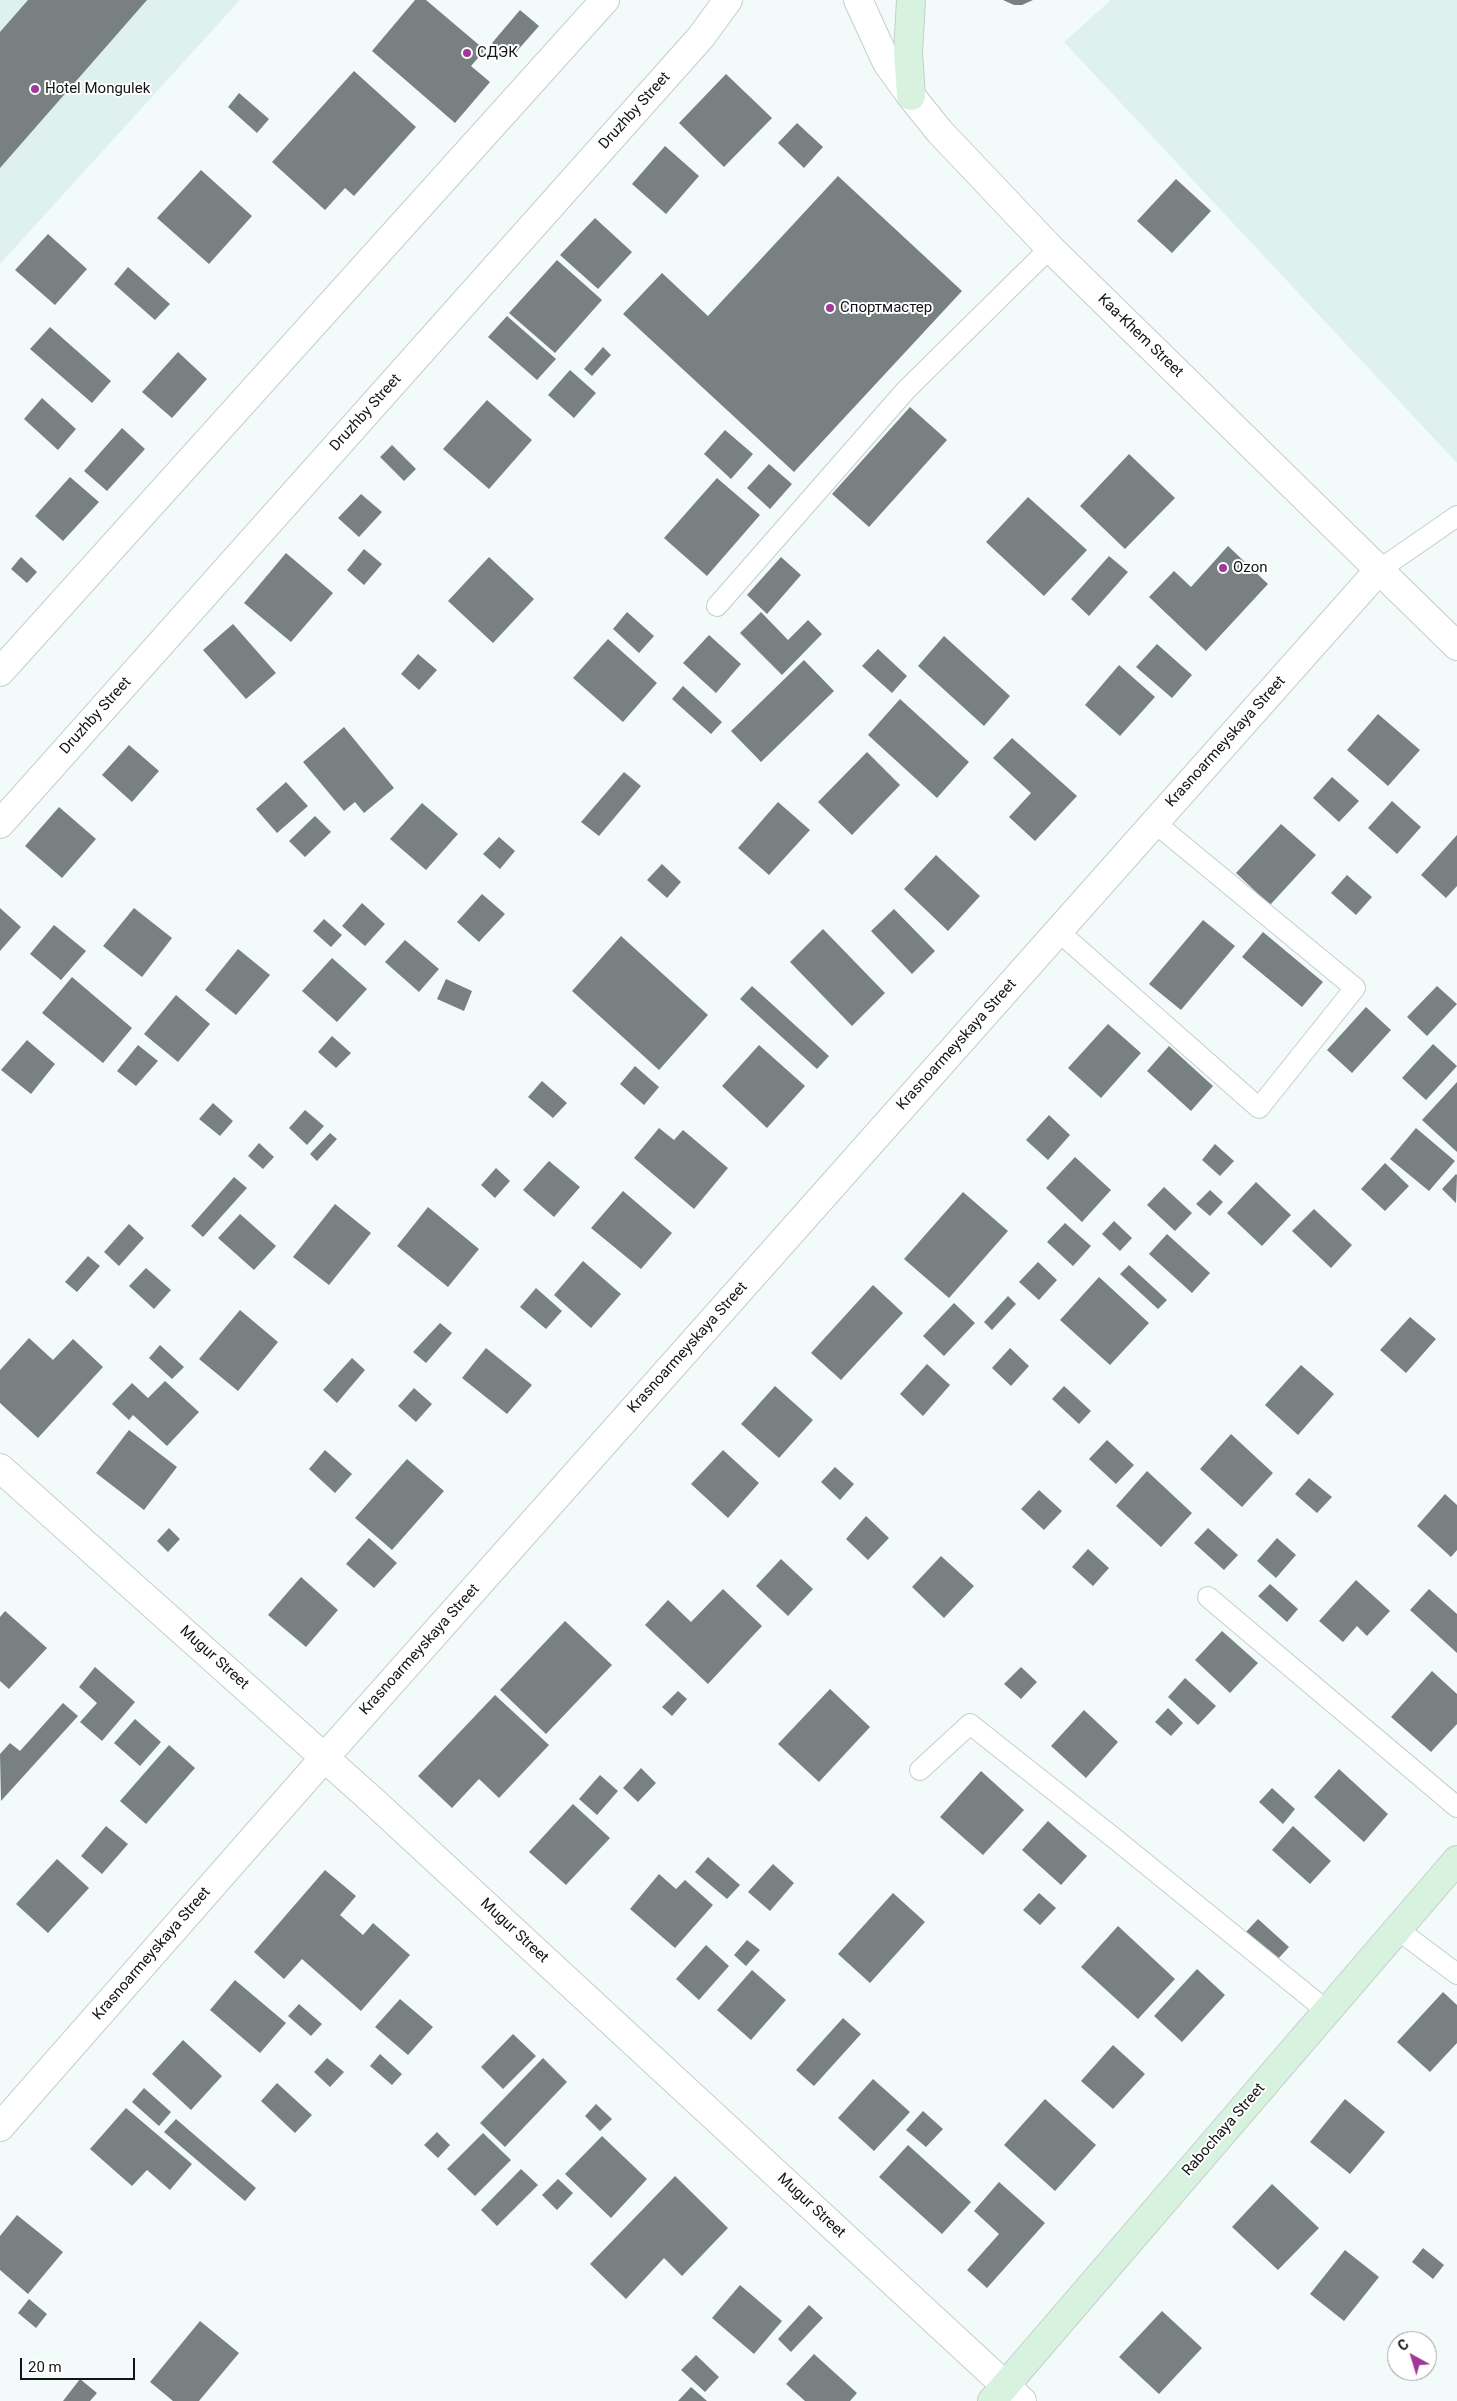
<!DOCTYPE html>
<html>
<head>
<meta charset="utf-8">
<style>
  body { margin:0 }
  #map { position:relative; width:1457px; height:2401px; overflow:hidden; background:#f2fbf9; font-family:Roboto,sans-serif }
  canvas { display:block }
  .north { position:absolute; left:1387px; top:2331px; width:50px; height:50px; box-sizing:border-box; background:#fff; border:1px solid #a0a1a1; border-radius:50%; rotate:321deg; font-size:14px; font-weight:700; line-height:20px; text-align:center; color:#121515 }
  .north::after { content:''; display:block; margin:auto; width:18px; height:22px; background:#a13799; clip-path:polygon(50% 0,100% 100%,50% 72%,0 100%) }
  .scale { position:absolute; left:20px; top:2358px; width:115px; height:22px; box-sizing:border-box; border:2px solid #121515; border-top:0; padding-left:6px; font-size:15px; line-height:18px; white-space:nowrap; color:#121515; -webkit-text-stroke:4px #fff; paint-order:stroke }
</style>
</head>
<body>
<div id="map">
<canvas width="1457" height="2401"></canvas>
<div class="north">С</div>
<div class="scale">20 m</div>
</div>
<script>
const c = document.querySelector('canvas').getContext('2d');
c.lineJoin = 'round';
function fill(path, color) { c.fillStyle = color; c.fill(path, 'evenodd'); }
const toPath = rows => new Path2D(rows.map(r => 'M' + r).join(''));
function strokePath(path, color, width, dash) { c.strokeStyle = color; c.lineWidth = width; c.lineCap = dash ? 'butt' : 'round'; c.setLineDash(dash || []); c.stroke(path); }
function write(font, color, halo, rows, align = 'center') {
  c.font = font + ' Roboto,sans-serif'; c.lineWidth = 4; c.setLineDash([]); c.textBaseline = 'middle'; c.strokeStyle = halo; c.fillStyle = color; for (const [text, x, y, turn = 0] of rows) {
    c.save(); c.translate(x, y); c.rotate((+turn || 0) * Math.PI / 180); c.textAlign = isNaN(turn) ? turn : align; if (halo) c.strokeText(text, 0, 0); c.fillText(text, 0, 0); c.restore();
  }
}
fill(toPath([
  [0,0,240,0,0,264],
  [1111,0,1457,0,1457,463,1064,42]
]), '#dff1ee');
fill(toPath([
  [28,0,147,0,0,168,0,32],
  [415,0,426,0,485,50,471,66,490,82,455,123,372,51],
  [1003,0,1033,0,1022,5,1014,5],
  [520,10,539,26,510,59,492,43],
  [354,71,416,127,354,196,345,188,325,210,272,162],
  [726,74,772,118,724,167,679,123],
  [239,93,269,119,257,133,228,107],
  [797,123,823,147,804,168,778,143],
  [665,146,699,176,666,214,632,184],
  [201,170,252,216,209,264,157,218],
  [838,176,962,291,794,472,623,314,662,273,708,316],
  [1176,179,1211,211,1172,253,1137,221],
  [595,218,632,252,598,289,560,255],
  [48,234,87,269,55,305,15,270],
  [557,260,602,300,555,353,509,313],
  [128,267,170,304,155,320,114,284],
  [507,316,556,359,537,380,488,337],
  [50,327,111,381,92,403,30,349],
  [603,347,611,355,592,376,584,369],
  [178,352,207,379,172,418,142,392],
  [570,370,596,393,574,418,548,395],
  [42,398,76,429,58,450,24,419],
  [487,400,532,440,489,489,443,449],
  [910,407,947,440,869,527,832,494],
  [122,428,145,449,107,491,84,471],
  [725,430,753,454,731,479,704,454],
  [392,445,416,469,404,481,380,457],
  [1129,454,1175,498,1125,549,1080,506],
  [769,464,792,484,770,509,747,488],
  [70,477,99,502,63,541,35,516],
  [717,478,760,515,707,576,664,538],
  [361,494,382,512,359,537,338,518],
  [1028,497,1087,550,1044,596,986,542],
  [1228,546,1268,584,1206,651,1149,597,1174,571,1191,587],
  [364,549,382,564,364,585,347,570],
  [286,553,333,593,291,642,244,603],
  [1109,556,1128,572,1089,616,1071,599],
  [21,557,37,572,27,583,11,569],
  [489,557,534,599,493,643,448,601],
  [781,557,801,575,767,614,747,595],
  [627,612,654,636,639,653,613,629],
  [761,612,788,640,808,620,822,634,782,675,740,633],
  [233,624,276,673,246,699,203,650],
  [709,635,741,664,716,693,683,663],
  [944,636,1010,696,984,726,918,666],
  [608,639,657,683,623,722,573,678],
  [1157,644,1192,675,1172,698,1136,667],
  [878,649,907,676,892,693,862,666],
  [418,654,437,670,419,690,401,674],
  [804,660,834,691,761,762,731,731],
  [1119,665,1155,697,1120,736,1085,705],
  [683,686,722,722,711,734,672,699],
  [900,699,969,762,937,798,868,735],
  [1378,714,1420,750,1388,786,1347,750],
  [344,727,394,788,364,813,355,802,344,811,303,762],
  [1012,738,1077,796,1035,841,1009,817,1031,793,993,758],
  [129,745,159,771,132,802,102,775],
  [867,752,900,785,852,835,818,802],
  [624,772,641,786,599,836,581,822],
  [1332,777,1359,801,1339,822,1313,798],
  [286,782,308,806,277,833,256,809],
  [1392,801,1421,827,1397,854,1368,828],
  [778,802,810,830,769,875,738,848],
  [422,803,458,834,426,870,390,839],
  [59,807,96,839,62,878,25,846],
  [315,816,331,832,305,857,289,841],
  [1281,824,1316,855,1270,905,1236,873],
  [1457,835,1457,886,1446,898,1421,875],
  [499,837,515,851,500,869,483,854],
  [936,855,980,896,948,931,904,889],
  [662,864,681,882,667,898,647,880],
  [1347,875,1372,897,1356,915,1331,893],
  [482,894,505,914,479,942,457,922],
  [362,903,385,924,365,946,342,926],
  [0,908,21,927,0,951],
  [134,908,172,938,142,977,103,946],
  [894,909,935,951,912,974,871,931],
  [324,919,342,935,331,947,313,931],
  [1203,920,1235,946,1181,1010,1149,984],
  [54,925,86,951,61,980,30,954],
  [823,929,885,993,852,1026,790,962],
  [1263,932,1323,982,1302,1007,1242,957],
  [621,936,708,1015,659,1070,572,991],
  [405,940,439,969,419,992,385,962],
  [238,949,270,975,236,1015,205,990],
  [332,958,367,989,337,1022,302,991],
  [72,977,132,1028,103,1063,42,1013],
  [446,979,472,991,464,1011,437,999],
  [752,986,829,1056,817,1069,740,999],
  [1437,986,1457,1004,1427,1036,1407,1017],
  [176,995,210,1024,178,1062,144,1034],
  [1366,1007,1391,1030,1352,1073,1327,1050],
  [1108,1024,1141,1053,1101,1098,1068,1068],
  [332,1036,351,1053,336,1068,318,1052],
  [27,1040,55,1064,31,1094,1,1070],
  [1433,1044,1457,1066,1426,1100,1402,1078],
  [138,1045,158,1061,136,1086,117,1071],
  [759,1045,805,1086,767,1128,722,1086],
  [1169,1046,1213,1086,1191,1111,1147,1071],
  [635,1066,659,1087,644,1105,620,1084],
  [542,1081,567,1103,553,1118,528,1097],
  [1457,1082,1457,1152,1422,1120],
  [213,1103,233,1121,220,1136,199,1119],
  [305,1110,324,1126,307,1145,289,1128],
  [1049,1115,1070,1135,1048,1160,1026,1140],
  [659,1128,674,1140,683,1130,728,1168,694,1209,634,1158],
  [1416,1128,1455,1161,1429,1191,1390,1159],
  [330,1133,337,1139,317,1161,310,1154],
  [259,1143,274,1157,263,1169,248,1156],
  [1215,1144,1234,1161,1220,1176,1202,1160],
  [1075,1157,1111,1190,1082,1222,1046,1188],
  [549,1161,580,1187,554,1217,523,1190],
  [1385,1163,1409,1186,1385,1211,1361,1189],
  [496,1168,510,1181,495,1198,481,1185],
  [1456,1174,1457,1175,1456,1203,1442,1189],
  [234,1177,247,1188,203,1237,191,1226],
  [1256,1182,1291,1215,1262,1246,1227,1213],
  [1164,1187,1192,1213,1175,1231,1147,1205],
  [1210,1190,1223,1202,1210,1216,1196,1204],
  [623,1191,672,1233,641,1269,591,1228],
  [963,1192,1008,1231,949,1298,904,1259],
  [335,1204,371,1233,329,1285,293,1257],
  [428,1207,479,1249,448,1287,397,1246],
  [1314,1209,1352,1245,1331,1268,1292,1231],
  [240,1214,276,1246,254,1270,218,1238],
  [1114,1221,1132,1238,1120,1251,1102,1234],
  [1065,1223,1091,1246,1073,1266,1047,1242],
  [129,1224,144,1238,119,1266,104,1252],
  [1167,1234,1210,1273,1192,1293,1149,1254],
  [88,1256,100,1266,77,1292,65,1282],
  [583,1261,621,1294,591,1328,554,1295],
  [1038,1262,1057,1280,1039,1300,1019,1282],
  [1129,1265,1167,1300,1158,1309,1120,1274],
  [146,1268,171,1290,154,1309,129,1286],
  [1099,1277,1149,1323,1110,1365,1060,1320],
  [873,1285,903,1313,841,1380,811,1353],
  [536,1288,562,1311,546,1329,520,1307],
  [1008,1296,1016,1304,992,1330,984,1322],
  [954,1303,975,1323,944,1356,923,1336],
  [240,1310,278,1342,238,1391,199,1359],
  [1410,1317,1436,1339,1406,1373,1380,1350],
  [440,1323,452,1333,426,1363,413,1352],
  [29,1338,53,1360,73,1339,103,1367,38,1438,0,1403,0,1370],
  [160,1345,184,1367,172,1379,149,1358],
  [486,1348,532,1385,507,1414,462,1378],
  [1010,1348,1029,1366,1011,1386,992,1368],
  [352,1358,365,1370,337,1403,323,1390],
  [927,1364,950,1385,923,1416,900,1394],
  [1301,1365,1334,1394,1298,1435,1265,1405],
  [165,1381,199,1412,167,1446,133,1415,129,1420,112,1404,132,1383,148,1398],
  [775,1386,813,1420,779,1458,741,1424],
  [1064,1386,1091,1411,1079,1424,1052,1399],
  [414,1388,432,1404,416,1422,398,1406],
  [129,1430,177,1467,144,1510,96,1473],
  [1231,1434,1273,1473,1242,1507,1200,1469],
  [1107,1440,1134,1465,1116,1484,1089,1459],
  [325,1450,352,1474,335,1493,309,1469],
  [723,1450,759,1483,728,1518,691,1484],
  [407,1459,444,1491,392,1550,355,1518],
  [835,1467,854,1484,840,1500,821,1482],
  [1147,1471,1192,1513,1161,1547,1116,1506],
  [1309,1478,1332,1497,1317,1513,1295,1494],
  [1039,1490,1062,1511,1044,1530,1021,1509],
  [1445,1494,1457,1505,1457,1550,1451,1557,1417,1526],
  [866,1516,889,1538,868,1560,846,1539],
  [169,1528,180,1539,168,1552,157,1541],
  [1208,1528,1238,1555,1224,1570,1194,1543],
  [369,1538,397,1563,374,1588,346,1564],
  [1277,1538,1296,1555,1276,1578,1257,1561],
  [1088,1549,1109,1568,1093,1586,1072,1567],
  [941,1556,974,1586,944,1618,912,1587],
  [781,1559,813,1589,788,1616,756,1586],
  [301,1577,338,1610,306,1647,268,1615],
  [1356,1580,1390,1611,1367,1636,1357,1626,1343,1642,1319,1621],
  [1270,1584,1298,1609,1287,1622,1258,1596],
  [723,1589,762,1626,708,1684,645,1625,668,1600,691,1622],
  [1429,1589,1457,1614,1457,1653,1410,1610],
  [5,1611,47,1648,9,1689,0,1681,0,1617],
  [565,1621,612,1665,546,1734,500,1690],
  [1222,1631,1258,1663,1230,1693,1195,1660],
  [95,1667,135,1702,102,1741,80,1722,97,1703,79,1687],
  [1021,1667,1037,1682,1021,1699,1004,1684],
  [1432,1671,1457,1694,1457,1724,1431,1752,1391,1717],
  [1185,1678,1216,1706,1198,1725,1168,1697],
  [830,1689,870,1727,819,1782,778,1744],
  [678,1691,687,1699,672,1716,662,1707],
  [495,1695,549,1745,499,1798,479,1779,452,1808,418,1776],
  [63,1703,78,1716,1,1801,0,1754,10,1743,20,1751],
  [1168,1708,1183,1723,1171,1736,1155,1722],
  [1084,1710,1118,1742,1086,1778,1051,1746],
  [135,1719,161,1742,140,1766,114,1743],
  [169,1745,195,1768,146,1824,120,1801],
  [641,1768,656,1783,638,1802,623,1788],
  [1339,1769,1388,1814,1364,1842,1314,1797],
  [981,1771,1024,1810,983,1855,940,1817],
  [600,1775,618,1791,597,1815,579,1799],
  [1272,1788,1295,1809,1283,1824,1259,1802],
  [573,1804,610,1838,566,1885,529,1852],
  [1048,1821,1087,1856,1061,1885,1022,1850],
  [106,1826,128,1844,102,1874,81,1856],
  [1293,1826,1331,1861,1310,1884,1272,1850],
  [708,1857,740,1885,727,1899,695,1872],
  [57,1859,89,1888,48,1933,16,1904],
  [773,1864,794,1883,770,1911,748,1892],
  [325,1870,356,1896,340,1915,363,1935,373,1923,410,1955,361,2011,302,1959,284,1979,254,1952],
  [659,1874,676,1889,685,1880,713,1905,675,1948,630,1909],
  [893,1893,925,1922,870,1983,838,1954],
  [1039,1893,1056,1908,1040,1925,1023,1910],
  [1258,1919,1289,1947,1276,1961,1245,1933],
  [1118,1926,1175,1979,1138,2019,1081,1967],
  [747,1940,760,1950,746,1966,734,1955],
  [706,1945,729,1966,699,2000,676,1979],
  [1197,1969,1225,1995,1182,2042,1154,2016],
  [752,1970,786,2000,751,2040,717,2010],
  [235,1980,286,2023,260,2053,210,2010],
  [1443,1992,1457,2005,1457,2043,1430,2072,1397,2042],
  [400,1999,433,2027,408,2055,375,2027],
  [299,2004,322,2024,311,2036,288,2016],
  [843,2018,861,2034,814,2086,796,2070],
  [513,2034,536,2056,503,2089,481,2067],
  [183,2040,222,2076,191,2110,152,2074],
  [1113,2045,1145,2074,1113,2109,1081,2081],
  [380,2054,402,2074,392,2085,370,2066],
  [327,2058,344,2072,330,2087,314,2072],
  [543,2058,567,2082,505,2147,480,2123],
  [873,2079,910,2112,874,2151,838,2118],
  [277,2083,312,2115,295,2133,261,2101],
  [144,2088,171,2112,159,2126,132,2102],
  [1045,2099,1096,2145,1055,2191,1004,2145],
  [1345,2099,1385,2132,1350,2174,1310,2142],
  [596,2104,612,2119,600,2131,585,2116],
  [126,2108,192,2164,170,2190,147,2170,132,2186,90,2149],
  [923,2111,943,2129,926,2147,906,2130],
  [176,2119,256,2188,245,2201,164,2132],
  [437,2132,450,2145,438,2158,424,2145],
  [483,2133,511,2160,475,2196,447,2169],
  [602,2136,647,2179,611,2218,565,2174],
  [908,2145,971,2202,942,2234,879,2177],
  [521,2169,538,2185,497,2226,481,2210],
  [675,2176,728,2228,682,2276,664,2258,626,2299,590,2264],
  [558,2179,573,2193,557,2210,542,2195],
  [999,2182,1045,2223,987,2288,967,2270,999,2234,974,2211],
  [1272,2184,1319,2228,1278,2270,1232,2227],
  [17,2215,63,2252,28,2294,0,2270,0,2236],
  [1423,2248,1444,2265,1433,2279,1412,2262],
  [1345,2250,1379,2277,1344,2321,1310,2294],
  [740,2285,782,2321,754,2354,712,2318],
  [29,2299,47,2314,36,2328,18,2313],
  [809,2305,823,2318,791,2352,778,2339],
  [1162,2311,1202,2348,1159,2394,1119,2357],
  [200,2321,239,2353,199,2401,173,2401,150,2382],
  [814,2354,857,2393,850,2401,805,2401,786,2384],
  [696,2355,719,2377,705,2392,681,2370],
  [80,2379,97,2393,90,2401,63,2401],
  [691,2387,707,2401,678,2401]
]), '#788082');
const service = toPath([
  [1379,570,1457,516],
  [717,606,906,390,1050,248],
  [1058,931,1259,1108,1355,988,1154,822],
  [1208,1597,1457,1807],
  [920,1770,970,1724,1114,1838,1327,2011],
  [1397,1929,1457,1974]
]);
const minor = toPath([
  [0,672,605,0],
  [0,824,701,37,728,0],
  [0,1468,373,1801,1022,2401],
  [0,2127,325,1757,1379,570]
]);
const tertiary = toPath([
  [858,0,887,63,911,96,940,132,1050,248,1457,646]
]);
const secondary = toPath([
  [911,96,908,52,911,0],
  [992,2401,1457,1860]
]);
strokePath(service, '#c5cecc', 22);
strokePath(minor, '#c5cecc', 30);
strokePath(tertiary, '#c5cecc', 30);
strokePath(secondary, '#c5cecc', 30);
strokePath(service, '#fff', 20);
strokePath(minor, '#fff', 28);
strokePath(tertiary, '#fff', 28);
strokePath(secondary, '#d8f2e0', 28);
for (const [x, y, r, color] of [
  [467,53,5,"#a13799"],
  [35,89,5,"#a13799"],
  [830,308,5,"#a13799"],
  [1223,568,5,"#a13799"]
]) { const dot = new Path2D(); dot.arc(x, y, r, 0, 2 * Math.PI); c.fillStyle = color; c.fill(dot); strokePath(dot, '#fff', 2); }
write('15px', '#121515', '#fff', [
  ["СДЭК",477,53],
  ["Hotel Mongulek",45,89],
  ["Спортмастер",840,308],
  ["Ozon",1233,568]
], 'left');
write('15px', '#121515', '#fff', [
  ["Druzhby Street",635,111,-48],
  ["Kaa-Khem Street",1140,336,44],
  ["Druzhby Street",366,413,-48],
  ["Druzhby Street",96,716,-48],
  ["Krasnoarmeyskaya Street",1226,742,-48],
  ["Krasnoarmeyskaya Street",957,1045,-48],
  ["Krasnoarmeyskaya Street",688,1348,-48],
  ["Krasnoarmeyskaya Street",420,1650,-48],
  ["Mugur Street",214,1658,42],
  ["Mugur Street",514,1931,43],
  ["Krasnoarmeyskaya Street",152,1954,-49],
  ["Rabochaya Street",1224,2130,-49],
  ["Mugur Street",811,2206,43]
]);
</script>
</body>
</html>
